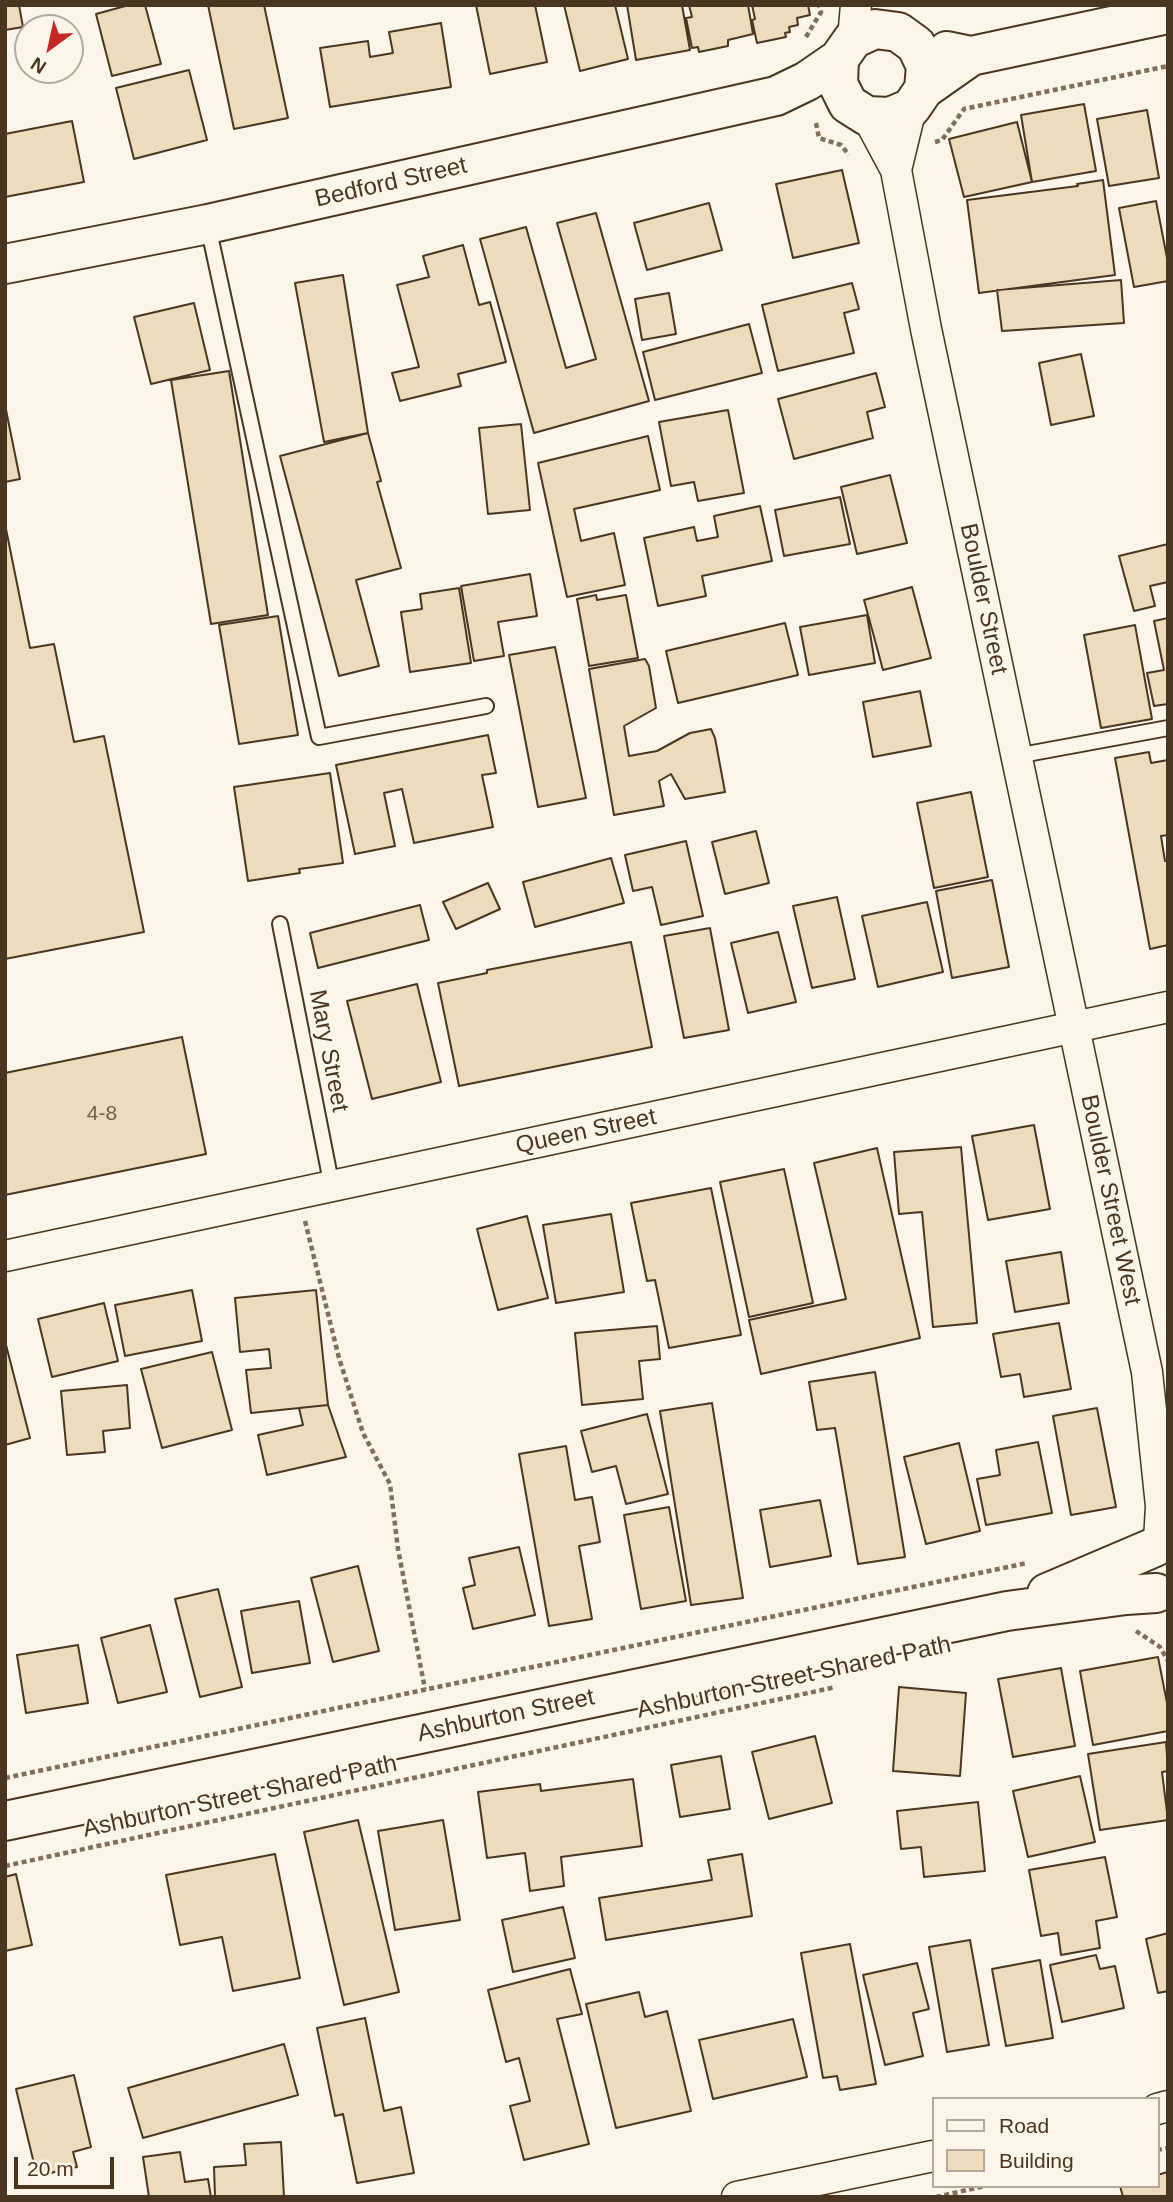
<!DOCTYPE html>
<html>
<head>
<meta charset="utf-8">
<style>
  body { margin:0 }
  #map { position:relative; width:1173px; height:2202px; overflow:hidden; background:#fbf6e9; font-family:Arial,sans-serif }
  canvas { display:block }
  .frame { position:absolute; inset:0; border:7px solid #4a3520; pointer-events:none }
  .legend { position:absolute; left:932px; top:2097px; width:228px; height:91px; box-sizing:border-box; background:#fbf6e9; border:2px solid #b4a999; margin:0; padding:9px 12px; list-style:none; font-size:21px; color:#4a3520 }
  .legend li { display:flex; align-items:center; gap:14px; height:35px }
  .legend b { width:35px; border:2px solid #b4a999 }
  .north { position:absolute; left:14px; top:14px; width:70px; height:70px; box-sizing:border-box; background:#fbf6e9; border:2px solid #b4a999; border-radius:50%; rotate:213deg; font-size:19px; font-weight:700; line-height:28px; text-align:center; color:#4a3520 }
  .north::after { content:''; display:block; margin:auto; width:24px; height:32px; background:#c62828; clip-path:polygon(50% 0,100% 100%,50% 72%,0 100%) }
  .scale { position:absolute; left:14px; top:2157px; width:100px; height:32px; box-sizing:border-box; border:4px solid #4a3520; border-top:0; padding-left:9px; font-size:21px; line-height:24px; white-space:nowrap; color:#4a3520; -webkit-text-stroke:5px #fbf6e9; paint-order:stroke }
</style>
</head>
<body>
<div id="map">
<canvas width="1173" height="2202"></canvas>
<div class="frame"></div>
<ul class="legend">
<li><b style="height:9px;background:#fbf6e9"></b>Road</li>
<li><b style="height:19px;background:#ecdcbc"></b>Building</li>
</ul>
<div class="north">N</div>
<div class="scale">20 m</div>
</div>
<script>
const c = document.querySelector('canvas').getContext('2d');
c.lineJoin = 'round';
function fill(path, color) { c.fillStyle = color; c.fill(path, 'evenodd'); }
const toPath = rows => new Path2D(rows.map(r => 'M' + r).join(''));
function strokePath(path, color, width, dash) { c.strokeStyle = color; c.lineWidth = width; c.lineCap = dash ? 'butt' : 'round'; c.setLineDash(dash || []); c.stroke(path); }
function write(font, color, halo, rows, align = 'center') {
  c.font = font + ' Arial,sans-serif'; c.lineWidth = 5; c.setLineDash([]); c.textBaseline = 'middle'; c.strokeStyle = halo; c.fillStyle = color; for (const [text, x, y, turn = 0] of rows) {
    c.save(); c.translate(x, y); c.rotate((+turn || 0) * Math.PI / 180); c.textAlign = isNaN(turn) ? turn : align; if (halo) c.strokeText(text, 0, 0); c.fillText(text, 0, 0); c.restore();
  }
}
const building = toPath([
  [5,5,19,5,23,27,5,30,5,5],
  [129,5,145,5,161,64,112,76,96,14,129,5],
  [208,5,264,5,288,118,234,129,208,5],
  [476,5,535,5,547,62,490,74,476,5],
  [564,5,615,5,628,59,580,71,564,5],
  [627,5,682,5,690,50,636,60,627,5],
  [689,5,748,5,753,34,728,40,728,46,699,52,698,47,692,48,686,18,692,17,689,5],
  [752,5,808,5,810,15,797,18,798,25,789,27,790,32,785,33,786,37,757,43,752,20,755,19,752,5],
  [441,23,451,87,330,107,320,48,368,41,370,57,393,53,389,32,441,23],
  [189,70,207,140,134,159,116,88,189,70],
  [1084,104,1096,171,1032,182,1021,115,1084,104],
  [1147,110,1159,178,1109,186,1097,119,1147,110],
  [72,121,84,182,5,197,5,134,72,121],
  [1017,122,1032,182,964,197,949,139,1017,122],
  [842,170,859,243,793,258,776,184,842,170],
  [1103,180,1115,275,979,293,967,200,1078,186,1077,184,1103,180],
  [1156,201,1168,263,1168,281,1134,287,1119,208,1156,201],
  [709,203,722,250,647,270,634,223,709,203],
  [596,213,649,401,534,433,480,239,526,227,566,368,596,359,557,223,596,213],
  [463,245,479,305,490,302,506,362,458,374,461,386,400,401,392,373,419,367,397,285,429,277,423,256,463,245],
  [343,275,368,433,324,442,295,283,343,275],
  [1121,280,1124,323,1002,331,997,290,1121,280],
  [852,283,859,309,844,313,854,353,778,371,762,305,852,283],
  [669,293,676,334,642,340,635,299,669,293],
  [194,303,210,370,151,384,134,317,194,303],
  [749,324,762,373,655,400,643,352,749,324],
  [1081,354,1094,416,1051,425,1039,363,1081,354],
  [229,371,268,615,211,624,171,380,229,371],
  [876,373,885,407,867,412,873,438,794,459,778,399,876,373],
  [5,405,20,479,5,482,5,405],
  [728,410,744,493,698,501,694,482,671,486,659,422,728,410],
  [521,424,530,510,488,514,479,428,521,424],
  [368,433,381,481,377,482,401,568,356,580,379,666,339,676,280,456,368,433],
  [648,436,660,490,574,509,581,541,614,533,625,585,567,597,538,463,648,436],
  [890,475,907,543,857,554,841,487,890,475],
  [840,497,850,544,784,556,775,510,840,497],
  [760,506,772,561,702,576,706,596,658,606,644,538,694,527,697,541,718,537,714,516,760,506],
  [5,524,30,648,54,644,74,742,104,736,144,932,5,959,5,524],
  [1168,544,1168,582,1150,586,1155,606,1134,611,1119,556,1168,544],
  [530,574,537,616,498,622,504,656,474,661,461,586,530,574],
  [912,587,931,658,883,670,864,600,912,587],
  [459,588,471,663,410,672,401,612,422,609,420,594,459,588],
  [596,595,597,600,626,595,638,658,589,666,577,599,596,595],
  [867,615,875,663,809,675,800,627,867,615],
  [278,616,298,735,239,744,219,625,278,616],
  [1168,618,1168,704,1154,706,1147,673,1164,670,1154,621,1168,618],
  [785,623,798,675,678,703,666,651,785,623],
  [1135,625,1152,719,1101,728,1084,635,1135,625],
  [555,647,586,798,538,807,509,655,555,647],
  [645,659,649,666,656,708,624,726,629,756,657,751,690,733,711,729,715,738,725,792,685,799,671,774,659,781,664,806,614,815,589,669,645,659],
  [920,691,931,746,873,757,863,702,920,691],
  [488,735,496,773,482,775,493,827,414,843,402,789,384,793,395,846,355,854,336,765,488,735],
  [1149,752,1151,763,1168,760,1168,835,1161,836,1165,861,1168,861,1168,945,1150,949,1115,758,1149,752],
  [330,773,343,863,299,869,300,873,248,881,234,787,330,773],
  [971,792,988,877,934,888,917,803,971,792],
  [756,831,769,883,725,894,712,842,756,831],
  [686,841,703,916,661,925,652,887,633,891,625,855,686,841],
  [611,858,624,903,535,927,523,882,611,858],
  [992,880,1009,967,952,978,936,891,992,880],
  [488,883,500,909,456,929,443,902,488,883],
  [837,897,855,979,812,988,793,906,837,897],
  [927,902,943,972,878,987,862,916,927,902],
  [420,905,429,940,318,968,310,933,420,905],
  [710,928,729,1030,684,1038,664,936,710,928],
  [778,932,796,1002,748,1013,731,943,778,932],
  [631,942,652,1047,459,1086,438,983,487,973,487,970,631,942],
  [417,984,441,1082,372,1099,347,1001,417,984],
  [182,1037,206,1154,5,1195,5,1073,182,1037],
  [1034,1125,1050,1209,988,1220,972,1136,1034,1125],
  [961,1147,977,1323,933,1327,922,1212,899,1214,894,1152,961,1147],
  [877,1148,920,1338,761,1374,749,1320,846,1299,814,1163,877,1148],
  [784,1169,813,1303,749,1317,720,1182,784,1169],
  [711,1188,741,1335,669,1348,655,1280,647,1281,631,1203,711,1188],
  [611,1214,624,1292,556,1303,543,1225,611,1214],
  [527,1216,548,1298,498,1310,477,1229,527,1216],
  [1061,1252,1069,1303,1015,1312,1006,1261,1061,1252],
  [192,1290,202,1341,125,1356,115,1305,192,1290],
  [316,1290,328,1405,251,1413,246,1370,271,1368,269,1349,240,1352,235,1298,316,1290],
  [104,1303,118,1361,52,1377,38,1319,104,1303],
  [1059,1323,1071,1389,1024,1397,1020,1374,1001,1377,993,1334,1059,1323],
  [657,1326,660,1359,639,1361,643,1399,582,1405,575,1333,657,1326],
  [5,1341,30,1438,5,1445,5,1341],
  [212,1352,232,1430,162,1448,141,1369,212,1352],
  [875,1372,905,1557,858,1564,835,1428,817,1430,809,1382,875,1372],
  [127,1385,130,1428,103,1431,105,1452,67,1455,61,1391,127,1385],
  [712,1403,743,1598,691,1605,660,1411,712,1403],
  [328,1405,346,1457,267,1475,258,1435,303,1425,299,1408,328,1405],
  [1097,1408,1116,1507,1071,1515,1053,1416,1097,1408],
  [647,1414,668,1494,626,1504,616,1466,592,1472,581,1431,647,1414],
  [1038,1442,1052,1513,986,1525,977,1479,1000,1475,996,1450,1038,1442],
  [959,1443,980,1531,926,1544,904,1457,959,1443],
  [566,1446,575,1500,592,1497,600,1542,579,1546,592,1619,549,1626,519,1454,566,1446],
  [820,1500,831,1556,770,1567,760,1510,820,1500],
  [669,1507,686,1601,641,1609,624,1515,669,1507],
  [519,1547,535,1615,473,1629,463,1588,475,1585,469,1558,519,1547],
  [358,1566,379,1651,333,1662,311,1578,358,1566],
  [218,1589,242,1687,200,1697,175,1599,218,1589],
  [299,1601,310,1663,252,1673,241,1611,299,1601],
  [150,1625,167,1692,118,1703,101,1638,150,1625],
  [78,1645,88,1703,26,1713,17,1655,78,1645],
  [1158,1657,1168,1708,1168,1731,1093,1745,1080,1671,1158,1657],
  [1061,1668,1075,1746,1013,1757,998,1679,1061,1668],
  [899,1687,966,1693,960,1776,893,1771,899,1687],
  [815,1736,832,1803,769,1819,752,1752,815,1736],
  [1166,1742,1168,1771,1162,1772,1168,1820,1100,1830,1088,1754,1166,1742],
  [721,1756,730,1809,680,1817,671,1765,721,1756],
  [1080,1776,1095,1842,1028,1857,1013,1791,1080,1776],
  [633,1779,642,1846,561,1857,564,1886,530,1891,525,1853,487,1858,478,1792,540,1784,541,1791,633,1779],
  [978,1802,985,1871,924,1877,921,1847,901,1849,897,1811,978,1802],
  [358,1820,399,1992,344,2005,304,1832,358,1820],
  [443,1820,460,1920,395,1930,378,1831,443,1820],
  [275,1854,300,1978,233,1991,222,1937,180,1945,166,1875,275,1854],
  [742,1854,752,1916,606,1940,599,1898,712,1880,708,1860,742,1854],
  [1105,1857,1117,1917,1096,1921,1100,1948,1061,1955,1058,1933,1041,1936,1029,1870,1105,1857],
  [16,1874,32,1945,5,1951,5,1877,16,1874],
  [563,1907,575,1958,513,1972,502,1920,563,1907],
  [1168,1933,1168,1991,1158,1993,1146,1939,1168,1933],
  [970,1940,989,2045,947,2052,929,1947,970,1940],
  [850,1944,876,2084,840,2090,837,2076,823,2078,801,1953,850,1944],
  [1096,1955,1100,1969,1115,1966,1124,2008,1062,2022,1050,1965,1096,1955],
  [1040,1960,1053,2038,1006,2046,992,1969,1040,1960],
  [917,1963,929,2009,913,2013,923,2056,885,2065,863,1975,917,1963],
  [570,1969,582,2014,557,2019,589,2144,524,2160,510,2106,530,2101,519,2058,506,2062,488,1990,570,1969],
  [639,1992,645,2017,667,2011,691,2111,616,2128,586,2004,639,1992],
  [365,2018,384,2111,401,2107,414,2173,357,2183,343,2114,335,2116,317,2028,365,2018],
  [793,2019,807,2077,713,2099,699,2040,793,2019],
  [284,2044,298,2095,143,2138,128,2088,284,2044],
  [74,2075,91,2147,73,2152,77,2167,37,2176,16,2089,74,2075],
  [281,2142,284,2197,215,2197,214,2167,246,2165,244,2144,281,2142],
  [180,2152,185,2182,208,2179,211,2197,149,2197,143,2157,180,2152],
  [1168,2172,1168,2197,1123,2197,1120,2186,1157,2186,1157,2175,1168,2172]
]);
fill(building, '#ecdcbc');
strokePath(building, '#4a3520', 2);
const lane = toPath([
  [208,226,319,737,486,706],
  [1016,756,1168,728],
  [280,924,332,1187]
]);
const street = toPath([
  [853,39,856,5],
  [867,116,896,170,926,329,1147,1372,1161,1506,1159,1541],
  [896,170,911,108],
  [5,1256,1168,1007],
  [1157,2109,1168,2106],
  [737,2197,933,2156]
]);
const secondary = toPath([
  [947,51,971,56,1168,14],
  [924,89,926,66,916,45,898,32,875,29,853,39,839,59,838,84,848,104,867,116,890,117,911,108,924,89,971,56],
  [5,264,208,224,776,96,807,81,839,59],
  [1047,1593,1155,1547],
  [5,1821,1007,1611,1126,1595,1156,1593]
]);
strokePath(lane, '#4a3520', 18);
strokePath(street, '#4a3520', 33);
strokePath(secondary, '#4a3520', 42);
strokePath(toPath([
  [806,37,821,12,819,5],
  [816,123,819,138,841,145,849,155],
  [935,142,942,140,964,109,1168,66],
  [305,1221,339,1358,363,1433,390,1484,398,1549,425,1689],
  [1136,1631,1160,1647,1168,1661],
  [5,1778,1027,1563],
  [5,1866,836,1687],
  [1157,2150,1168,2148],
  [936,2197,985,2186]
]), '#7f6f5c', 4.5, [5, 3.5]);
strokePath(lane, '#fbf6e9', 14);
strokePath(street, '#fbf6e9', 30);
strokePath(secondary, '#fbf6e9', 38);
write('21px', '#725f47', null, [
  ["4-8",102,1114]
]);
write('24px', '#4a3520', '#fbf6e9', [
  ["Bedford Street",391,183,-13],
  ["Boulder Street",983,599,78],
  ["Mary Street",328,1051,79],
  ["Queen Street",586,1132,-12],
  ["Boulder Street West",1110,1200,78],
  ["Ashburton Street Shared Path",794,1678,-12],
  ["Ashburton Street",506,1716,-12],
  ["Ashburton Street Shared Path",240,1797,-12]
]);
</script>
</body>
</html>
